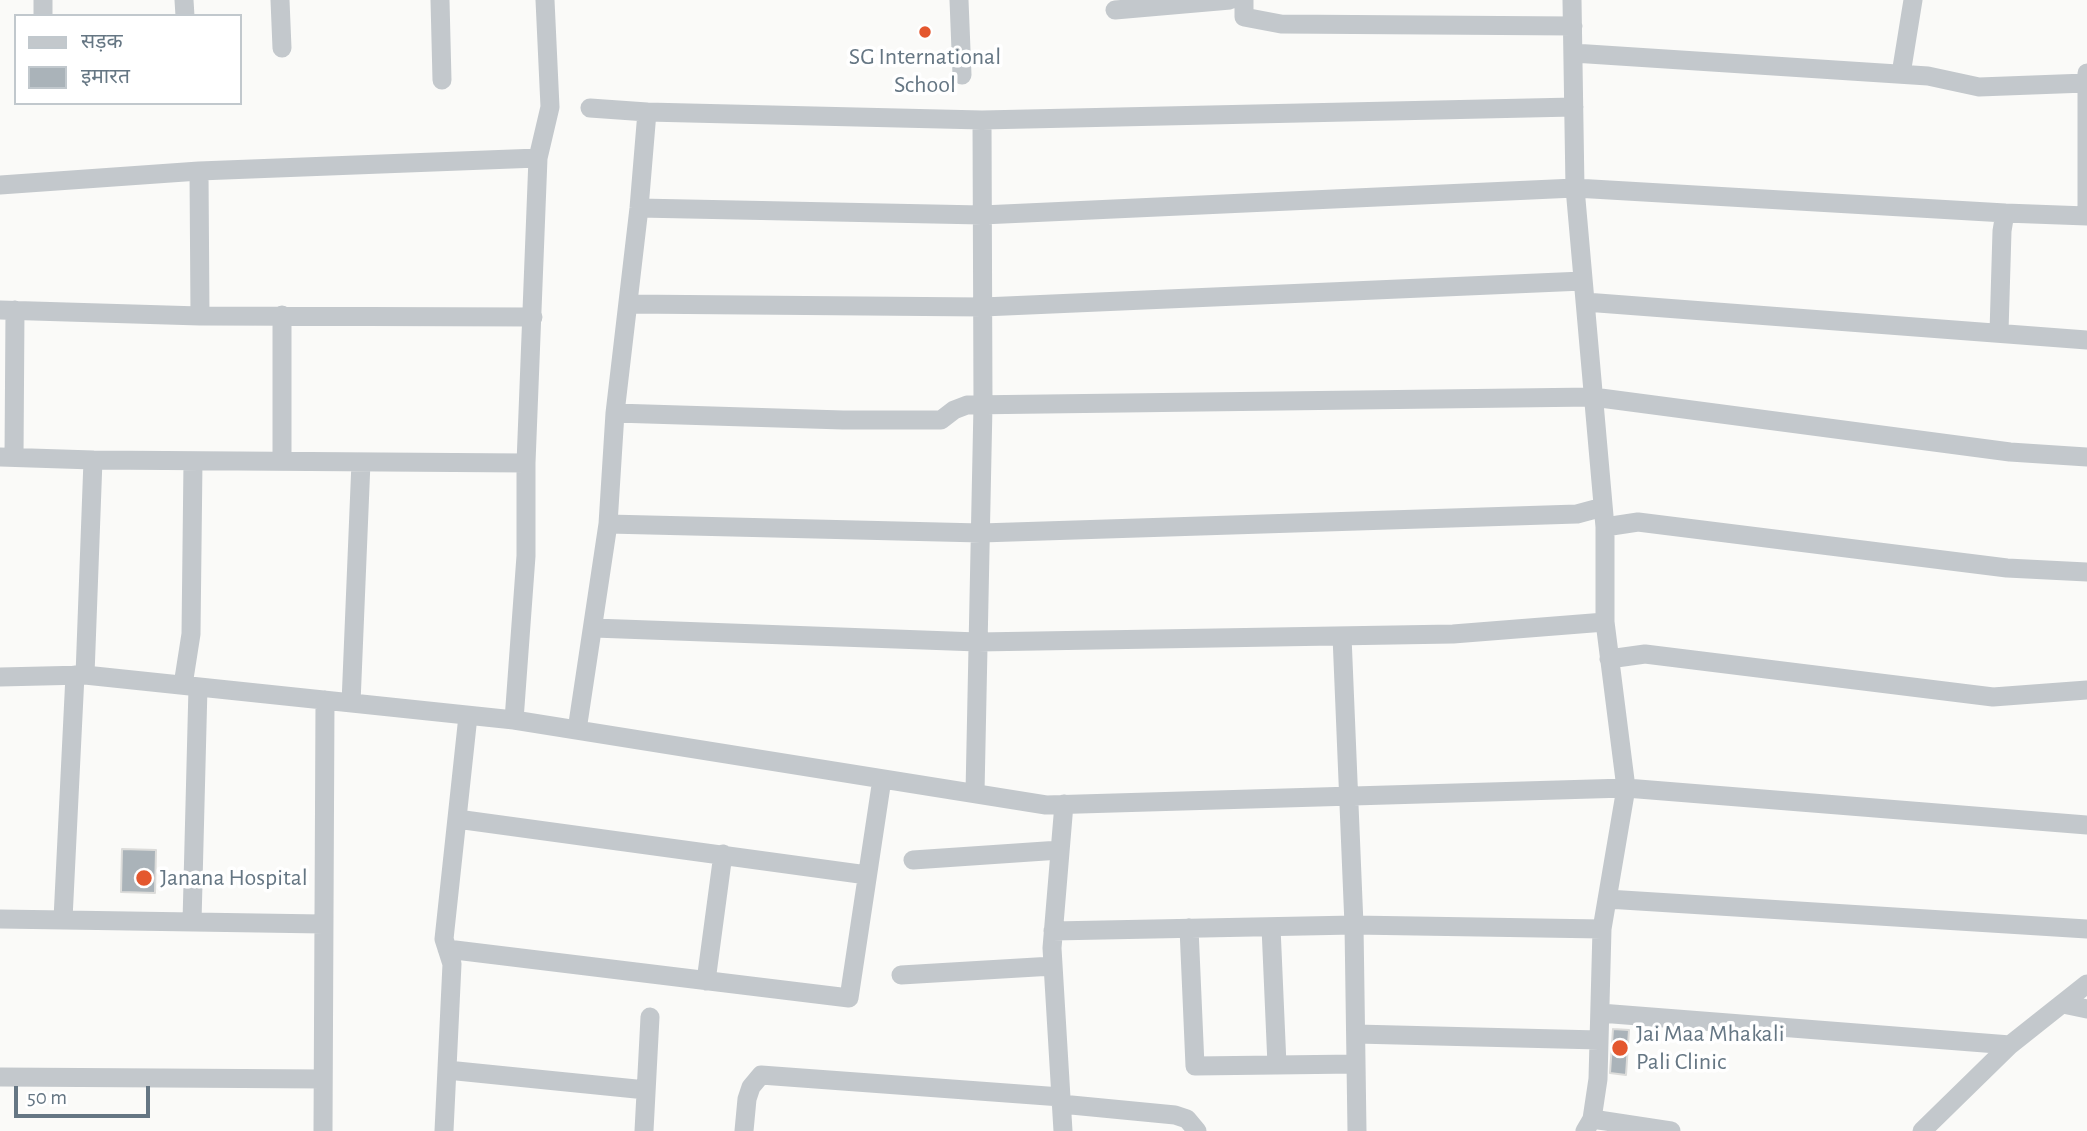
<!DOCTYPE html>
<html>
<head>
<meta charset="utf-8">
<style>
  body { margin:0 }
  #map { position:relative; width:2087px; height:1131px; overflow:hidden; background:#fafaf8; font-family:"Alegreya Sans","Noto Sans Devanagari",sans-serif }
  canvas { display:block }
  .legend { position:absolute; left:14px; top:14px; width:228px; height:91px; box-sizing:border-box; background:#fff; border:2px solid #c1c8cd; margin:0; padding:9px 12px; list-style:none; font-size:21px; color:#657683 }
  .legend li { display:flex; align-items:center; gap:14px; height:35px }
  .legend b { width:35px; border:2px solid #c1c8cd }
  .scale { position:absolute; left:14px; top:1086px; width:136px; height:32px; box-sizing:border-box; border:4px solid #657683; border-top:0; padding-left:9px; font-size:21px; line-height:24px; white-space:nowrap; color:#657683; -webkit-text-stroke:5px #fff; paint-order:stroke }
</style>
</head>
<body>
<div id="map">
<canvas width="2087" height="1131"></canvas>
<ul class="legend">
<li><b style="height:9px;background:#c3c8cc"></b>सड़क</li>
<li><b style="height:19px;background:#aab3b9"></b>इमारत</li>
</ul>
<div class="scale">50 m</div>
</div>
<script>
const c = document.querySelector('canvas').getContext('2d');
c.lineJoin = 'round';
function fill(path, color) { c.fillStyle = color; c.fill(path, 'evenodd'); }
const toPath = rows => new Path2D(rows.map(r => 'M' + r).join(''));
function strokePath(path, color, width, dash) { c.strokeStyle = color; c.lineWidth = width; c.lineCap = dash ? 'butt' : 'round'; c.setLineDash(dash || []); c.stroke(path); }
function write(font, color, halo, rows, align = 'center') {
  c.font = font + ' "Alegreya Sans",sans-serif'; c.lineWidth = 7; c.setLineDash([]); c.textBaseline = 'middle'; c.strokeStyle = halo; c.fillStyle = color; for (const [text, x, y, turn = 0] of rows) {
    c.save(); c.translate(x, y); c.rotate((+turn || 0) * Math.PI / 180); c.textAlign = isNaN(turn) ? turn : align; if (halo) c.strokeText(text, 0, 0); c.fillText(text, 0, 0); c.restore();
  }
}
const building = toPath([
  [122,849,156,850,155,893,121,892,122,849],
  [1613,1029,1629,1030,1626,1075,1610,1073,1613,1029]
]);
fill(building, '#aab3b9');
strokePath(building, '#dcdcda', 2);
strokePath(toPath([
  [43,0,43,16],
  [184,0,185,16],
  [280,0,282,48],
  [440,0,442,80],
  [959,0,962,75],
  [1244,0,1244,17,1281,24,1573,26],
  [1572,0,1575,188,1605,527,1605,622,1626,788,1602,929,1598,1079,1592,1119,1585,1131],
  [1115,10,1230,0],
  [1573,53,1928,76,1979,87,2086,83],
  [1901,74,1913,0],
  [590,108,647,112,982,120,1574,107],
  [199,171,200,316],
  [0,185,199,171,538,158],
  [639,208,982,215,1575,188,2005,213],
  [2087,216,2087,73],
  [1585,302,2087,340],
  [628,304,983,307,1583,281],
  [0,310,200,316,533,317],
  [282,315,282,461],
  [1999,332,2002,231,2005,213,2087,216],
  [615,413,843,420,941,420,954,410,967,405,1593,397,2010,452,2087,457],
  [0,457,93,460,526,463],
  [14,457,15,310],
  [608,524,981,533,1577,514,1603,507],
  [1605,527,1638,522,2007,568,2087,572],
  [594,628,978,642,1453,634,1605,622],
  [1342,636,1354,925,1357,1131],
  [1609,659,1645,654,1993,697,2087,690],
  [85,675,93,460],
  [0,677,85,675,514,720,1046,805,1626,788,2087,825],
  [183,685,191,634,193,461],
  [351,703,361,462],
  [514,720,526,556,526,463,538,158,550,107,545,0],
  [577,730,608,524,615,413,639,208,647,112],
  [975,793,983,405,982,120],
  [457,819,867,875],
  [913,860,1060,850],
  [1607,899,2087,929],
  [0,919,323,924],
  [63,919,75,675],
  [192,922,198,687],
  [1271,927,1277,1065],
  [1189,928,1195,1066,1356,1064],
  [1053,931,1354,925,1602,929],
  [447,949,849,998,882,779],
  [901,975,1053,966],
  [706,981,723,854],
  [2063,1004,2087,1009],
  [1600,1013,2010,1045],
  [1356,1034,1599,1040],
  [447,1070,646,1090],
  [0,1077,323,1079],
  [1061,1104,1175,1115,1187,1119,1197,1131],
  [1592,1119,1671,1131],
  [323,1131,325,700],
  [444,1131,452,964,444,939,468,716],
  [644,1131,650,1017],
  [744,1131,747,1099,751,1087,761,1075,1061,1097],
  [1063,1131,1052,948,1064,804],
  [1922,1131,2010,1045,2087,984]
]), '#c3c8cc', 19);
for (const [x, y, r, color] of [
  [925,32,7,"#e4572e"],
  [144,878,9,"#e4572e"],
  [1620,1048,9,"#e4572e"]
]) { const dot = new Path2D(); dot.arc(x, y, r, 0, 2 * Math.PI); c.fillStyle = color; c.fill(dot); strokePath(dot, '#fff', 2.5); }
write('24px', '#657683', '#fff', [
  ["SG International",925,57,"center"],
  ["School",925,85,"center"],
  ["Janana Hospital",160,878],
  ["Jai Maa Mhakali",1636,1034],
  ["Pali Clinic",1636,1062]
], 'left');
</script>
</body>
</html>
